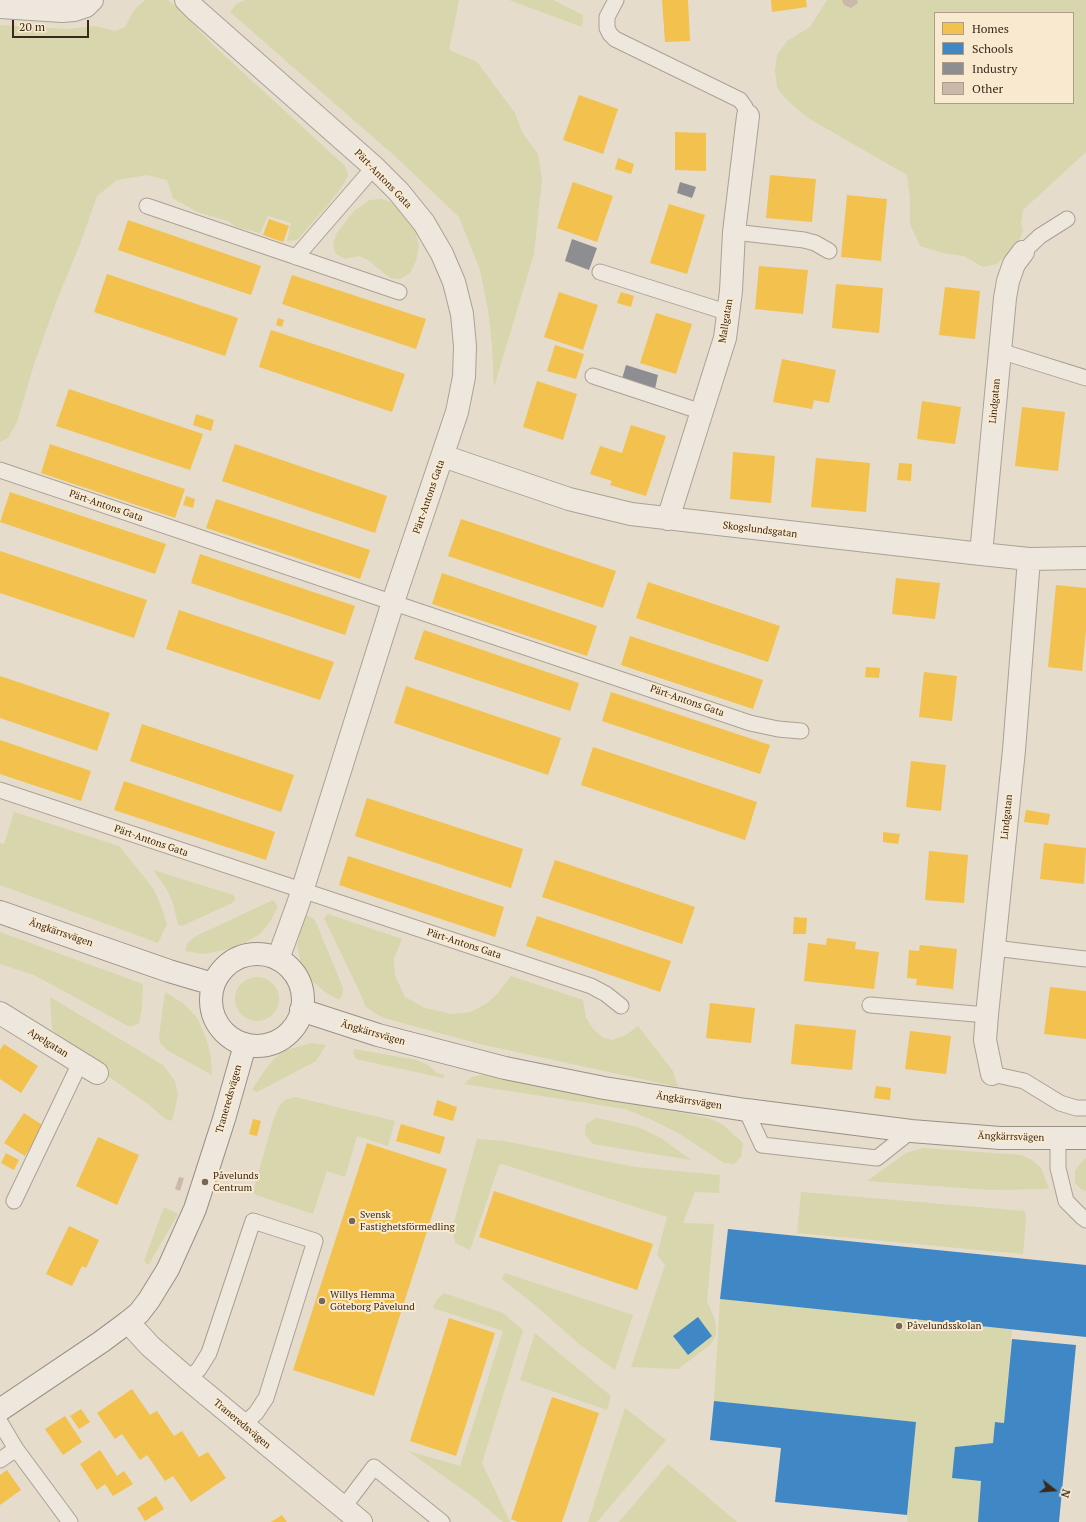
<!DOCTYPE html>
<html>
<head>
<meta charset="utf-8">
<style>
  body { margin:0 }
  #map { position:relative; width:1086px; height:1522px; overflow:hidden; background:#e6dccb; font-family:"PT Serif",serif }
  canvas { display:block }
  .legend { position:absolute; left:934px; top:12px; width:140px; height:92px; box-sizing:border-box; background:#f9eacf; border:1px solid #ad9c87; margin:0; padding:5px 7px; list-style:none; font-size:12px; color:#3a281b }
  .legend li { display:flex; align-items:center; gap:8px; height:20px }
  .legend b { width:20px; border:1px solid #ad9c87 }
  .north { position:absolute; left:1034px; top:1470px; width:40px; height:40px; -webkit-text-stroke:3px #f9eacf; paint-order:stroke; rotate:107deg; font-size:11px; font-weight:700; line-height:16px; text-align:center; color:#3a281b }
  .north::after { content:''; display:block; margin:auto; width:14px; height:18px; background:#3a281b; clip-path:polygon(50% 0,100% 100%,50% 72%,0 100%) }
  .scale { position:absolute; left:12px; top:20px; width:77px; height:18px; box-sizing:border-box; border:2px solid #3a281b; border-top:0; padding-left:5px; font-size:12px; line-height:14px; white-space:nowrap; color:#3a281b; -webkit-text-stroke:3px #f9eacf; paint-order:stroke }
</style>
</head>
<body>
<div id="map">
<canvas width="1086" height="1522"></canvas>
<ul class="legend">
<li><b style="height:11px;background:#f2c14e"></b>Homes</li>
<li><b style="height:11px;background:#3f88c5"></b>Schools</li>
<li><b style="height:11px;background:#8d8d92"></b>Industry</li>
<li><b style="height:11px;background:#cab9ab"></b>Other</li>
</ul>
<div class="north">N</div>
<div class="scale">20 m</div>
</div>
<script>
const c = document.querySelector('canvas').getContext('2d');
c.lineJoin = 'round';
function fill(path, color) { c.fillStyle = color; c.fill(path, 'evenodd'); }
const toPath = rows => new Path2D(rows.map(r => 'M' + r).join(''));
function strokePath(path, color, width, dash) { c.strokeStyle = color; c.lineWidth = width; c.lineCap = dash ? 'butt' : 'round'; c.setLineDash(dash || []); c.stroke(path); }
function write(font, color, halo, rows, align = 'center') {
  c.font = font + ' "PT Serif",serif'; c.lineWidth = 4; c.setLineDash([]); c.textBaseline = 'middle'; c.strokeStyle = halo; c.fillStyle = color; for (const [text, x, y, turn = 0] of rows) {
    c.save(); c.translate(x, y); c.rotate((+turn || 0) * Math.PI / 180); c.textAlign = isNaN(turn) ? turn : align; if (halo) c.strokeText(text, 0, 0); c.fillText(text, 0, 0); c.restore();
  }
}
fill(toPath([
  [145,0,168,0,182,12,213,45,345,166,348,175,345,182,328,205,297,240,287,241,291,223,268,216,260,233,236,227,228,221,197,212,173,198,167,180,147,175,117,180,97,196,80,244,57,300,35,361,17,422,8,438,0,442,0,25,69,29,95,26,115,31,125,27,134,10],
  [245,0,459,0,449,50,477,62,515,113,522,132,538,154,542,179,534,254,494,387,492,345,488,310,480,270,459,217,397,158,230,12,236,4],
  [509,0,553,0,583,15,582,27],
  [827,0,1086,0,1086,152,1023,210,1021,223,1023,230,1019,242,997,264,983,267,964,256,943,253,920,246,910,224,910,200,907,175,808,118,787,100,777,88,775,70,777,55,787,41,810,27],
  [935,13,1073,13,1073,103,935,103],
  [381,199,391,202,403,211,415,230,419,246,416,261,410,273,400,279,390,278,368,260,359,256,345,259,336,254,333,245,336,234,354,211,370,200],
  [14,812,119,846,153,888,161,906,167,924,158,943,0,885,0,843,4,844],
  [153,870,233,895,235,897,235,900,232,903,182,926,178,925,173,903,166,888],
  [273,900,278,906,270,922,260,934,244,943,225,950,203,954,185,951,187,944,194,937],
  [328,914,402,939,394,959,395,976,405,997,425,1008,452,1014,471,1012,487,1003,498,993,511,976,583,1000,586,1018,594,1030,604,1038,612,1040,626,1035,638,1026,673,1071,678,1087,480,1044,384,1018,373,1012,365,1006,363,999,324,918],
  [307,915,315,920,343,988,342,996,339,1000,325,992,311,980,301,963,297,945,303,916],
  [0,932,143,984,142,1008,139,1023,133,1026,128,1026,34,975,0,964],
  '235 999a22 22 0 1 1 44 0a22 22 0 1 1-44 0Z',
  [165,992,184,1004,198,1019,207,1041,211,1058,212,1075,167,1050,160,1043,159,1036],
  [50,997,163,1065,175,1081,178,1094,173,1118,170,1121,164,1118,148,1104,105,1074,109,1068,83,1054,61,1038,52,1029],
  [311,1043,326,1045,316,1061,257,1092,252,1090,264,1071,275,1058,286,1050],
  [354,1049,417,1060,428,1065,437,1073,445,1075,443,1078,356,1059,353,1053],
  [487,1074,708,1118,722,1124,743,1143,741,1157,734,1164,724,1163,678,1133,652,1120,625,1109,464,1084,472,1077],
  [295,1097,395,1121,388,1146,357,1136,345,1177,327,1171,313,1214,256,1195,253,1192,273,1121,278,1108,285,1100],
  [597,1118,638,1127,661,1138,691,1160,593,1144,585,1134,586,1124],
  [477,1139,504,1141,635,1167,720,1175,719,1193,695,1192,683,1223,714,1224,707,1301,714,1317,716,1325,716,1335,710,1345,678,1369,631,1367,665,1265,657,1255,667,1217,502,1164,499,1165,470,1250,455,1243,453,1226],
  [923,1148,1021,1155,1032,1160,1041,1168,1049,1189,989,1190,867,1181,906,1153],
  [1086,1158,1086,1191,1082,1190,1075,1183,1075,1171,1083,1160],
  [801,1192,1025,1211,1026,1219,1023,1254,797,1233],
  [164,1207,178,1214,149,1264,147,1264,144,1261],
  [505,1273,633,1315,615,1370,579,1344,536,1306,502,1279],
  [444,1293,503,1313,523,1330,482,1463,510,1522,503,1522,476,1499,408,1451,460,1466,503,1331,433,1308,437,1299],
  [720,1299,1012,1329,1004,1423,995,1422,993,1443,955,1447,953,1478,981,1481,978,1522,908,1522,907,1515,916,1422,714,1401],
  [535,1333,611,1396,607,1410,520,1380],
  [625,1408,666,1440,597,1522,588,1522],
  [668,1464,737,1522,619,1522]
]), '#d8d6ac');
fill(toPath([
  [662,0,688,0,690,41,665,42],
  [771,0,806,0,807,7,772,12],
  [579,95,618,109,603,154,563,140],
  [675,132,706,133,706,171,675,170],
  [618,158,634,164,631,174,615,169],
  [770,175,816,179,812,222,766,218],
  [573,182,613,196,597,242,557,228],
  [847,195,887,199,881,261,841,257],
  [669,204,705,215,687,274,650,263],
  [269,219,289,226,283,242,263,235],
  [128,220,261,266,251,295,118,250],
  [759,266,808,270,803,314,755,309],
  [107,274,238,318,225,356,94,312],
  [292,275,426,319,416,349,282,304],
  [836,284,883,288,879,333,832,328],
  [945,287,980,291,975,339,939,335],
  [559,292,598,305,583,350,544,337],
  [621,292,634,296,631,307,617,303],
  [656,313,692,324,676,374,640,363],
  [278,318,284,320,282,327,276,325],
  [271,330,405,374,392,412,259,367],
  [555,345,584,354,576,379,547,371],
  [782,359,836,370,829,403,814,400,812,409,773,402],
  [537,381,577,394,563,440,523,427],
  [69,389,203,434,190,470,56,426],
  [922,401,961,407,955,444,917,439],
  [1022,407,1065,412,1058,471,1015,466],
  [196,414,214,420,211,431,193,425],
  [631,425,666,436,646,496,610,485,612,481,590,474,600,446,622,453],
  [50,444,185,489,175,518,41,473],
  [235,444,387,496,375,533,222,481],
  [733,452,775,456,771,503,730,499],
  [816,458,870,463,866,512,811,507],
  [899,463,912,464,911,481,897,480],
  [10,492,166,544,155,574,0,522],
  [186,496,195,499,193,508,183,505],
  [216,499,370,550,360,579,206,528],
  [461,519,616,571,603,608,448,556],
  [0,551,147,600,134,638,0,593],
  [200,554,355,606,345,635,191,583],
  [442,573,597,626,587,656,432,604],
  [896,578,940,583,935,619,892,614],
  [648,582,780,626,768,662,636,618],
  [1056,585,1086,588,1086,631,1082,671,1048,667],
  [179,610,334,662,320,700,166,649],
  [424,630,579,683,570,711,414,659],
  [630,636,763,680,753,709,621,665],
  [866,667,880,668,879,678,865,677],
  [924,672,957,676,952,721,919,717],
  [0,676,110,713,97,751,0,718],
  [406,686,561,738,548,775,394,723],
  [611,692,770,745,760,774,602,721],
  [142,724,294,775,281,812,130,761],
  [0,740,91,771,81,801,0,774],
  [593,747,757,802,745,840,581,785],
  [911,761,946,765,941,811,906,807],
  [124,781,275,832,266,860,114,810],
  [367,798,523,849,511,888,355,836],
  [1026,810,1050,814,1048,825,1024,822],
  [883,832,900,834,898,844,883,842],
  [1044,843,1086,848,1084,884,1040,879],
  [929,851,968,855,964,903,925,900],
  [348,856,504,907,495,937,339,885],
  [555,860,695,907,682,944,542,897],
  [537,916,671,961,660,992,526,946],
  [794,917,807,918,806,934,793,934],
  [827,938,856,942,855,949,879,952,874,989,804,981,808,943,826,945],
  [920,945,957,949,953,989,916,985,917,979,907,978,909,950,919,951],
  [1050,987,1086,991,1086,1039,1044,1034],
  [710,1003,755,1008,751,1043,706,1038],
  [795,1024,856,1030,852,1070,791,1064],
  [910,1031,951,1036,946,1074,905,1069],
  [4,1044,38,1066,21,1093,0,1079,0,1050],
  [876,1086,891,1088,890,1100,874,1098],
  [437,1100,457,1107,453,1121,433,1115],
  [24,1113,44,1126,25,1156,4,1143],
  [253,1119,261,1121,257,1136,249,1134],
  [401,1124,445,1137,440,1154,396,1141],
  [98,1137,139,1155,117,1205,76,1186],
  [367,1143,447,1169,374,1396,293,1370],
  [6,1153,19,1160,14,1170,1,1163],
  [494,1191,653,1244,637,1290,479,1237],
  [69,1226,99,1240,86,1268,82,1266,72,1286,46,1274],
  [449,1318,495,1333,456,1456,410,1441],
  [132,1389,150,1415,157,1411,174,1436,182,1431,199,1457,208,1452,226,1478,191,1502,173,1476,165,1481,147,1455,140,1460,122,1434,115,1439,97,1413],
  [552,1397,599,1413,562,1522,518,1522,511,1519],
  [81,1409,90,1422,79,1429,70,1416],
  [65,1416,82,1442,63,1455,45,1429],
  [100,1450,117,1476,124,1471,133,1484,113,1496,105,1484,97,1490,80,1464],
  [7,1470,21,1490,0,1505,0,1475],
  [156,1496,164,1509,145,1521,137,1508],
  [282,1515,287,1522,271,1522]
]), '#f2c14e');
fill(toPath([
  [728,1229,1086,1265,1086,1337,720,1299],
  [698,1317,712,1336,688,1355,673,1336],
  [1012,1339,1076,1345,1059,1522,978,1522,981,1481,952,1478,955,1447,993,1443,995,1422,1004,1423],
  [714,1401,916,1422,907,1515,775,1502,781,1448,710,1440]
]), '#3f88c5');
fill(toPath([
  [680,182,696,187,692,198,677,193],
  [572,239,597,248,589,270,565,261],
  [626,365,658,375,655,389,622,379]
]), '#8d8d92');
fill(toPath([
  [842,0,857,0,858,3,851,8,844,5],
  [179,1177,184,1178,180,1191,175,1189]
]), '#cab9ab');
const lane = toPath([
  [616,0,607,17,607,28,610,34,615,39,740,100,745,107,748,116],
  [147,206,399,292],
  [734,232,804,240,815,243,829,251],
  [1023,252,1040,236,1067,219],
  [296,257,374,167],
  [600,272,729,313],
  [1000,351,1086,378],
  [593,376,702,412],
  [0,470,750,723,778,729,801,731],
  [0,790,591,986,606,994,621,1006],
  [994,948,1086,959],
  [870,1005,987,1015],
  [992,1074,1024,1081,1060,1103,1076,1108,1086,1108],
  [746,1110,762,1145,877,1158,911,1131],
  [1058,1138,1058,1168,1066,1201,1082,1217,1086,1220],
  [14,1201,80,1063],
  [188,1379,199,1369,209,1353,253,1221,315,1241,266,1398,256,1413,243,1425],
  [0,1422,16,1449,70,1522],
  [0,1460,16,1449],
  [343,1508,374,1467,442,1522]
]);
const street = toPath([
  [186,0,196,10,374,167,399,192,424,223,442,254,454,282,462,314,465,346,464,377,457,412,393,602,298,904,278,959],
  [0,7,62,11,74,10,86,6,92,0],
  [443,456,569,499,631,514,981,554,1029,559,1086,558],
  [668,519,725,338,731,291,734,232,748,116],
  [981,554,1005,298,1008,281,1014,264,1023,252],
  [0,1013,97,1073],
  [992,1074,985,1040,987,1015,1014,750,1029,559],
  [128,1322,150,1346,188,1379,361,1522]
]);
const secondary = toPath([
  [0,912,169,971,213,984],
  '211 1000a46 46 0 1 1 92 0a46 46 0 1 1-92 0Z',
  [301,1010,378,1035,505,1068,604,1088,746,1110,911,1131,1000,1138,1086,1138],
  [0,1410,101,1342,128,1322,139,1313,149,1300,168,1269,195,1209,224,1119,245,1045]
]);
strokePath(lane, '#aba194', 17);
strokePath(street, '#aba194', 24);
strokePath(secondary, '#9b9084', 24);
strokePath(lane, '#eee7dd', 15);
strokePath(street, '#eee7dd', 22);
strokePath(secondary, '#eee7dd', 22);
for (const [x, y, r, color] of [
  [205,1182,4,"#766759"],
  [352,1221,4,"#766759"],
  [322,1301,4,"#766759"],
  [899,1326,4,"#766759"]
]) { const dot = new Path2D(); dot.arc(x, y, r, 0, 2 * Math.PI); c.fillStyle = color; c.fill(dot); strokePath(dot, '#f9eacf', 1.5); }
write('10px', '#3a281b', '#f9eacf', [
  ["Pärt-Antons Gata",383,179,46],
  ["Mallgatan",726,321,-81],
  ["Lindgatan",995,401,-85],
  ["Pärt-Antons Gata",429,497,-71],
  ["Pärt-Antons Gata",106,506,19],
  ["Skogslundsgatan",760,530,7],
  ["Pärt-Antons Gata",687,701,19],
  ["Lindgatan",1007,817,-84],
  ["Pärt-Antons Gata",151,841,19],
  ["Ängkärrsvägen",61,933,19],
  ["Pärt-Antons Gata",464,944,18],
  ["Ängkärrsvägen",373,1033,16],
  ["Apelgatan",48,1043,32],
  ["Traneredsvägen",229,1099,-74],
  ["Ängkärrsvägen",689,1101,9],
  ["Ängkärrsvägen",1011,1137,2],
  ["Traneredsvägen",242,1424,40]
]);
write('10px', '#3a281b', '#f9eacf', [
  ["Påvelunds",213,1176],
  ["Centrum",213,1188],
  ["Svensk",360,1215],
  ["Fastighetsförmedling",360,1227],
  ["Willys Hemma",330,1295],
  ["Göteborg Påvelund",330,1307],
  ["Påvelundsskolan",907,1326]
], 'left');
</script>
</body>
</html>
